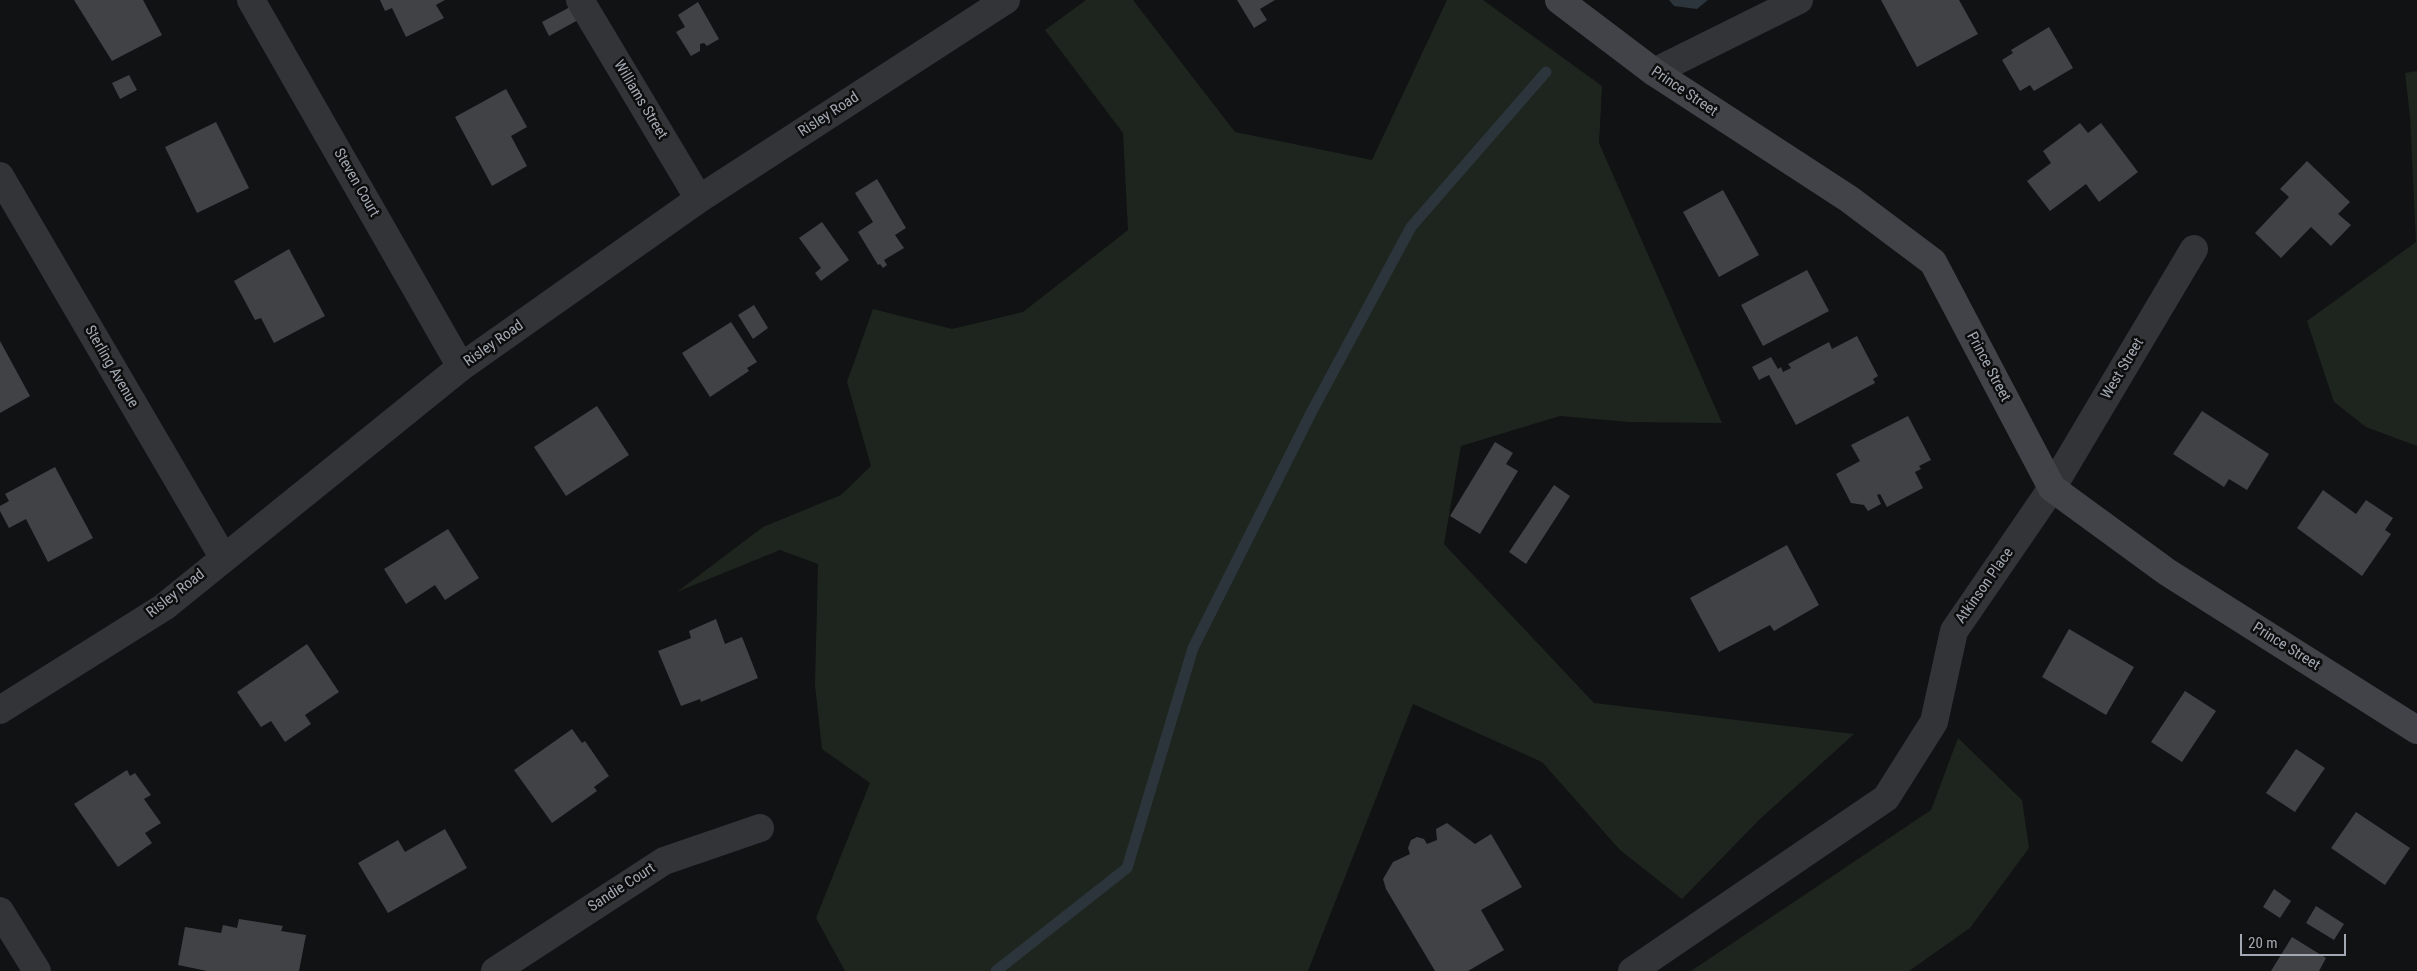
<!DOCTYPE html>
<html>
<head>
<meta charset="utf-8">
<style>
  body { margin:0 }
  #map { position:relative; width:2417px; height:971px; overflow:hidden; background:#111213; font-family:"Roboto Condensed",sans-serif }
  canvas { display:block }
  .scale { position:absolute; left:2240px; top:934px; width:106px; height:22px; box-sizing:border-box; border:2px solid #a3a9b3; border-top:0; padding-left:6px; font-size:15px; line-height:18px; white-space:nowrap; color:#a3a9b3; -webkit-text-stroke:4px #0d0d0e; paint-order:stroke }
</style>
</head>
<body>
<div id="map">
<canvas width="2417" height="971"></canvas>
<div class="scale">20 m</div>
</div>
<script>
const c = document.querySelector('canvas').getContext('2d');
c.lineJoin = 'round';
function fill(path, color) { c.fillStyle = color; c.fill(path, 'evenodd'); }
const toPath = rows => new Path2D(rows.map(r => 'M' + r).join(''));
function strokePath(path, color, width, dash) { c.strokeStyle = color; c.lineWidth = width; c.lineCap = dash ? 'butt' : 'round'; c.setLineDash(dash || []); c.stroke(path); }
function write(font, color, halo, rows, align = 'center') {
  c.font = font + ' "Roboto Condensed",sans-serif'; c.lineWidth = 5; c.setLineDash([]); c.textBaseline = 'middle'; c.strokeStyle = halo; c.fillStyle = color; for (const [text, x, y, turn = 0] of rows) {
    c.save(); c.translate(x, y); c.rotate((+turn || 0) * Math.PI / 180); c.textAlign = isNaN(turn) ? turn : align; if (halo) c.strokeText(text, 0, 0); c.fillText(text, 0, 0); c.restore();
  }
}
fill(toPath([
  [1086,0,1133,0,1235,132,1372,160,1447,0,1483,0,1602,86,1599,143,1722,423,1629,422,1560,416,1461,446,1444,544,1594,703,1854,734,1760,819,1682,899,1620,850,1542,762,1413,704,1308,971,845,971,816,918,870,783,822,749,815,685,818,564,780,550,677,592,763,527,841,495,871,466,847,382,873,309,952,329,1023,312,1128,230,1123,133,1045,30],
  [2417,71,2417,446,2366,427,2334,402,2307,321,2416,242,2410,116,2405,73],
  [1958,738,2022,800,2029,848,1970,928,1909,971,1691,971,1931,810]
]), '#1e251e');
fill(toPath([
  [1669,0,1708,0,1697,9,1674,6]
]), '#2b353b');
strokePath(toPath([
  [996,971,1127,868,1193,648,1311,413,1411,227,1546,72]
]), '#2b353b', 11);
fill(toPath([
  [74,0,143,0,162,35,112,61],
  [380,0,445,0,436,5,444,18,406,37,392,8,385,11],
  [1237,0,1275,0,1260,9,1267,20,1254,28],
  [1881,0,1959,0,1978,34,1917,67],
  [698,2,719,39,707,46,704,43,700,44,700,51,691,56,676,32,685,27,678,15],
  [572,6,580,19,549,36,542,22],
  [2049,27,2073,68,2034,91,2030,85,2020,91,2002,60,2013,53,2011,50],
  [129,75,137,90,120,99,112,83],
  [506,89,527,127,511,136,527,166,492,186,455,117],
  [216,122,249,188,197,213,165,147],
  [2080,123,2088,133,2101,123,2138,172,2099,202,2086,184,2050,211,2027,181,2051,163,2043,151],
  [2307,161,2350,202,2338,214,2351,225,2331,246,2311,227,2281,258,2255,233,2289,197,2280,189],
  [877,179,906,228,895,235,904,248,884,260,887,265,883,268,880,264,878,265,858,232,873,222,855,193],
  [1723,190,1759,255,1719,277,1683,212],
  [822,222,849,260,821,281,815,273,821,268,799,238],
  [289,249,325,316,274,343,261,318,255,320,234,281],
  [1807,270,1829,311,1763,346,1741,305],
  [754,305,768,328,753,339,738,315],
  [731,322,757,362,747,368,749,371,710,397,682,353],
  [1857,336,1878,376,1873,379,1875,383,1796,425,1769,375,1759,380,1752,367,1771,357,1778,369,1781,367,1783,372,1791,368,1788,364,1829,342,1832,349],
  [0,341,30,396,0,413],
  [597,406,629,455,566,496,534,447],
  [2202,411,2269,454,2247,490,2229,479,2224,487,2173,454],
  [1908,416,1931,460,1919,466,1921,469,1915,472,1923,488,1887,507,1880,494,1877,495,1881,504,1868,511,1864,505,1851,503,1836,474,1860,461,1851,445],
  [1495,442,1513,453,1506,464,1518,471,1480,534,1450,516],
  [55,467,93,538,48,562,26,519,9,528,0,511,0,506,9,501,5,494],
  [1554,485,1570,496,1526,564,1509,552],
  [2323,490,2356,514,2366,500,2393,518,2385,530,2391,534,2362,576,2297,528],
  [448,529,479,578,445,600,435,585,406,604,384,569],
  [1787,545,1819,605,1774,631,1770,625,1719,652,1690,598],
  [716,619,725,644,742,637,758,678,701,702,700,699,681,706,658,651,691,638,689,631],
  [2069,629,2134,667,2106,715,2042,677],
  [307,644,339,692,305,715,311,724,285,742,271,721,261,727,237,692],
  [2185,691,2216,711,2182,762,2151,742],
  [572,729,582,743,585,741,609,776,594,787,597,791,552,823,514,770],
  [2296,749,2325,768,2295,812,2266,793],
  [127,770,130,776,135,773,151,795,144,799,161,823,145,833,152,843,118,867,74,804],
  [2356,812,2410,848,2385,885,2331,848],
  [1447,823,1475,844,1491,834,1522,887,1481,910,1504,950,1468,971,1435,971,1386,889,1383,879,1393,862,1410,854,1408,848,1411,840,1417,837,1424,839,1427,844,1437,840,1436,829],
  [445,829,467,868,388,913,358,863,398,840,405,852],
  [2274,889,2291,901,2280,918,2263,907],
  [2316,906,2344,924,2334,940,2306,923],
  [239,919,283,926,281,931,306,935,299,971,207,971,178,965,185,927,221,933,223,925,237,928],
  [2292,937,2326,958,2319,971,2271,971]
]), '#404246');
strokePath(toPath([
  [251,0,461,367],
  [580,0,699,199],
  [1654,72,1799,0],
  [0,176,223,557],
  [0,710,164,607,461,367,699,199,1006,0],
  [0,911,37,971],
  [495,971,664,861,760,828],
  [1632,971,1886,798,1934,722,1954,631,2052,488,2194,249]
]), '#333438', 28);
strokePath(toPath([
  [1559,0,1654,72,1849,199,1933,262,2052,488,2167,572,2417,730]
]), '#414348', 28);
write('15px', '#a3a9b3', '#0d0d0e', [
  ["Prince Street",1684,92,34],
  ["Williams Street",640,100,59],
  ["Risley Road",829,115,-33],
  ["Steven Court",356,183,60],
  ["Risley Road",494,344,-35],
  ["Sterling Avenue",111,367,60],
  ["Prince Street",1988,367,62],
  ["West Street",2123,369,-59],
  ["Atkinson Place",1985,586,-55],
  ["Risley Road",176,594,-38],
  ["Prince Street",2286,647,32],
  ["Sandie Court",622,888,-33]
]);
</script>
</body>
</html>
